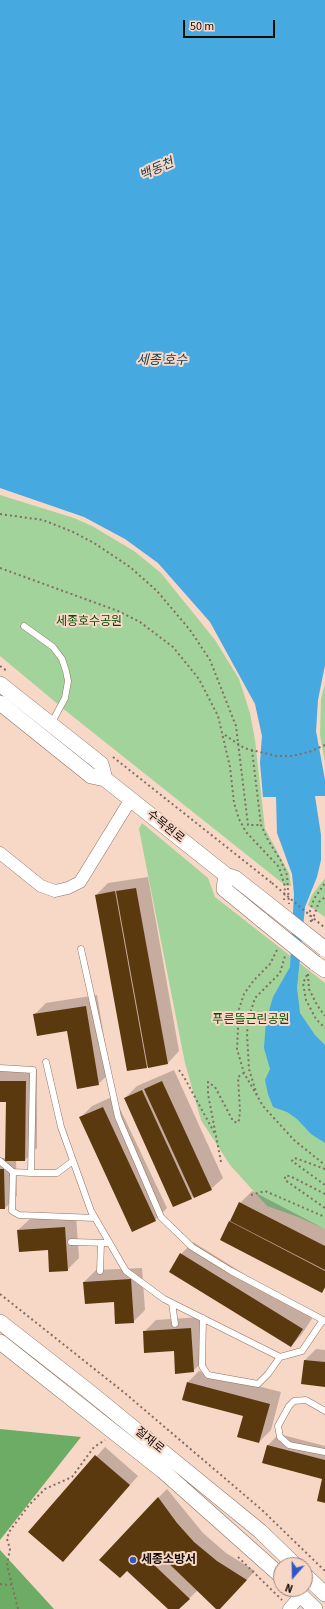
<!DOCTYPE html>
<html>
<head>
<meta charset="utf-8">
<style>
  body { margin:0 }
  #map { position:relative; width:325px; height:1609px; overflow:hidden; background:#f7d7c6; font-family:"Source Sans 3",sans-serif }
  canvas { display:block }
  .north { position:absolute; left:273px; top:1557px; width:40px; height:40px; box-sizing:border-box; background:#f7d7c6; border:1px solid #9d8579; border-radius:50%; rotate:200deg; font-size:11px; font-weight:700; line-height:16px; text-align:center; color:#150b06 }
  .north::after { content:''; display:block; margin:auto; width:14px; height:18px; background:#2e58c7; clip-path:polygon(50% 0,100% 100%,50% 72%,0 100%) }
  .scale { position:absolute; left:183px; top:20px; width:92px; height:18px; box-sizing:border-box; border:2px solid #150b06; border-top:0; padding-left:5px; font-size:12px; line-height:14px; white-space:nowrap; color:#150b06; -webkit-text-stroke:3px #f7d7c6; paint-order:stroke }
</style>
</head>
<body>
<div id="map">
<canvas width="325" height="1609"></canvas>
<div class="north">N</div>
<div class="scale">50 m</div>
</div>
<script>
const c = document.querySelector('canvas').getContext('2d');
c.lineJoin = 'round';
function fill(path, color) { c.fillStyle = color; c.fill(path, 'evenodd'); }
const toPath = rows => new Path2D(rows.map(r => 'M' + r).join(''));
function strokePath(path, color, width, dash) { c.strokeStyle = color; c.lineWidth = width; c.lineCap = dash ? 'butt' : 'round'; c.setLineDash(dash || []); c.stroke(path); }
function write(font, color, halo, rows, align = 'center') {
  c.font = font + ' "Source Sans 3","Noto Sans KR",sans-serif'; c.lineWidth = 4; c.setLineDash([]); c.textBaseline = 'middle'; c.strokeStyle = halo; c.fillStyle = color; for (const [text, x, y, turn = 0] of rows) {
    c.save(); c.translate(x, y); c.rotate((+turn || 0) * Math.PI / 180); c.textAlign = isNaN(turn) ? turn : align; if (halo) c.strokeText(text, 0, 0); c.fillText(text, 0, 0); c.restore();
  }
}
fill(toPath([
  [0,495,74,518,92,526,134,551,161,573,215,640,239,679,250,713,255,740,265,829,289,873,291,886,286,886,71,715,0,656],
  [325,684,325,762,320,735,321,699],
  [142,823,208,878,215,897,325,983,325,1229,298,1217,267,1206,230,1165,201,1120,185,1063,139,829],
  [325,878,325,917,308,905,312,895]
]), '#a2d39a');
fill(toPath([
  [0,1429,81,1437,0,1540],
  [0,1550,54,1609,0,1609]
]), '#6dac64');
fill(toPath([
  [0,0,325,0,325,665,318,700,316,731,325,780,325,796,315,796,321,835,321,860,317,877,305,907,297,988,300,1013,315,1035,325,1045,325,1143,311,1134,297,1119,287,1112,273,1107,268,1094,265,1080,270,1069,264,1048,266,1021,273,997,290,967,294,894,292,874,277,833,276,797,263,797,260,763,262,736,255,704,210,622,158,563,125,539,84,517,0,488]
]), '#46a9e0');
fill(toPath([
  [148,877,179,1051,168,1063,128,1070,96,895,108,883],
  [97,995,110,1073,98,1084,68,1030,34,1015,46,1003],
  [0,1069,37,1070,37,1148,25,1160,16,1160,17,1196,5,1208,0,1208,0,1158,6,1158,7,1101,0,1101],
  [174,1070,223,1178,211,1189,191,1198,125,1098,137,1086],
  [114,1096,167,1208,155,1220,80,1118,92,1106],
  [252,1191,325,1229,325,1288,322,1292,230,1222,240,1203],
  [76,1216,79,1258,67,1270,49,1249,18,1230,30,1219],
  [193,1242,313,1317,302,1334,291,1346,181,1254],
  [142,1268,145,1310,133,1322,114,1301,84,1282,96,1270],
  [202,1317,205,1359,193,1371,174,1350,144,1332,156,1320],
  [316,1349,325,1350,325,1386,305,1360],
  [199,1371,281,1392,271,1430,259,1442,244,1415,188,1382],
  [279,1434,325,1446,325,1502,324,1478,267,1446],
  [105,1447,138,1476,63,1560,30,1531],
  [167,1489,203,1533,226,1553,255,1571,219,1609,198,1590,178,1609,169,1609,127,1570,158,1498]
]), '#0003');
fill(toPath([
  [136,888,168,1064,148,1068,116,891],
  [115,891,147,1068,127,1071,95,895],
  [86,1006,99,1085,77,1089,67,1031,37,1036,33,1014],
  [0,1081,26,1081,25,1161,5,1161,6,1102,0,1102],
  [162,1081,212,1190,194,1198,144,1089],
  [142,1090,192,1199,173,1207,124,1098],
  [103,1107,156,1221,132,1232,79,1117],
  [0,1169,4,1169,5,1209,0,1209],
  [239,1202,325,1246,325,1270,230,1221],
  [229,1221,325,1271,325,1287,322,1293,220,1240],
  [65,1227,68,1271,49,1272,48,1250,19,1252,17,1230],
  [180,1253,303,1329,291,1347,169,1272],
  [131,1279,134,1323,115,1324,114,1302,85,1304,83,1282],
  [191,1328,194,1372,175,1374,174,1351,144,1353,143,1331],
  [304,1360,325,1362,325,1387,301,1384],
  [187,1382,270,1404,259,1443,237,1437,243,1416,182,1400],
  [267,1445,325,1460,325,1503,317,1501,322,1479,262,1463],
  [95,1455,130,1485,63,1562,28,1532],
  [158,1497,177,1523,194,1542,217,1561,247,1580,220,1609,216,1609,160,1555,152,1563,190,1599,179,1609,168,1609,127,1571,120,1578,99,1560]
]), '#5b390f');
const service = toPath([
  [24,626,53,647,62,659,66,671,68,681,65,698,51,724],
  [81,949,118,1117,161,1217,192,1247,231,1271,325,1321],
  [46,1062,61,1127,91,1211,126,1271,164,1299,280,1357,302,1351,323,1320],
  [0,1068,33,1070,31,1173],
  [0,1161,13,1172,31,1173,57,1173,73,1161],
  [13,1172,12,1211,19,1215,95,1218],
  [71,1242,109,1243],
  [100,1271,101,1243],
  [172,1303,175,1324],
  [203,1318,202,1366,208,1375,258,1384,268,1374,280,1357],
  [325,1411,306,1400,294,1401,289,1406,278,1426,280,1437,289,1445,325,1452]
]);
const minor = toPath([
  [0,853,41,886,55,891,68,888,80,882,131,799],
  [289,1609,301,1595]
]);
const tertiary = toPath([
  [0,684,101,764,105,779],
  [0,703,91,776,105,779,226,875,235,878,273,908],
  [226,875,224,889,263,921],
  [315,963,325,970],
  [0,1322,87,1390,260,1531,295,1565],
  [0,1342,163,1471,281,1576],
  [305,1575,325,1594],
  [294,1589,315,1609]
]);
strokePath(service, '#8e7263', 7);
strokePath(minor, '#8e7263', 13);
strokePath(tertiary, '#8e7263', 16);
strokePath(toPath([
  [0,514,43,520,73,532,94,543,130,567,157,591,190,630,210,660,236,726,248,825,261,825],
  [0,568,118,611,140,622,173,647,199,679,218,716,230,767,234,803,239,819,246,832,279,867,285,887,284,900],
  [0,666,7,671],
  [225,735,244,748,276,756,292,756,309,752,325,745],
  [252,750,261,825,268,840,281,861,287,875,289,904],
  [113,757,272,883],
  [312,921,319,902,325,897],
  [311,922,310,911,314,899,325,883],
  [277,950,270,964,254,980,244,994,239,1009,237,1049,244,1073,263,1106,294,1140,325,1165],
  [308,974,309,989,317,1005,325,1016],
  [307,975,303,983,306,1000,316,1019,325,1028],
  [179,1070,184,1077,215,1134],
  [257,1095,249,1069,247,1034,248,1020,255,998,280,973,285,956],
  [221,1162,208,1094,208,1082,215,1087,233,1121,237,1123,239,1120,240,1111,238,1077,244,1073],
  [325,1169,298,1159,294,1158,292,1161,325,1185],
  [325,1194,290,1176,285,1176,285,1180,325,1208],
  [251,1195,265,1191,325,1217],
  [0,1294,126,1394,262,1510,325,1571],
  [238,1557,282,1600],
  [0,1584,11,1585],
  [18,1609,7,1565,10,1549,7,1539,9,1532,29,1505,45,1489,72,1477,94,1447,105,1440]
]), '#826e63', 2, [2, 3]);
strokePath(service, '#fff', 6);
strokePath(minor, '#fff', 12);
strokePath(tertiary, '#fff', 15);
const tertiaryBridge = toPath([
  [273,908,325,949],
  [263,921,315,963]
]);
strokePath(tertiaryBridge, '#8e7263', 16, []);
strokePath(toPath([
  [272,883,325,928]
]), '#826e63', 2, [2, 3]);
strokePath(tertiaryBridge, '#fff', 15);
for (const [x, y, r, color] of [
  [133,1560,4,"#2e58c7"]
]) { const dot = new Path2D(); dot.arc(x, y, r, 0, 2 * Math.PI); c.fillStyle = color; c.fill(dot); strokePath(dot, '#f7d7c6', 1.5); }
write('12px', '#084b00', '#f7d7c6', [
  ["세종호수공원",89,622],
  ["푸른뜰근린공원",251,1020]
]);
write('12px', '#150b06', '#f7d7c6', [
  ["수목원로",165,827,39],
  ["절재로",149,1441,39]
]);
write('bold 12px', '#150b06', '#f7d7c6', [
  ["세종소방서",141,1560]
], 'left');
write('italic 13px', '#164057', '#f7d7c6', [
  ["백동천",157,170,-24],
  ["세종 호수",162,361]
]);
</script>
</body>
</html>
